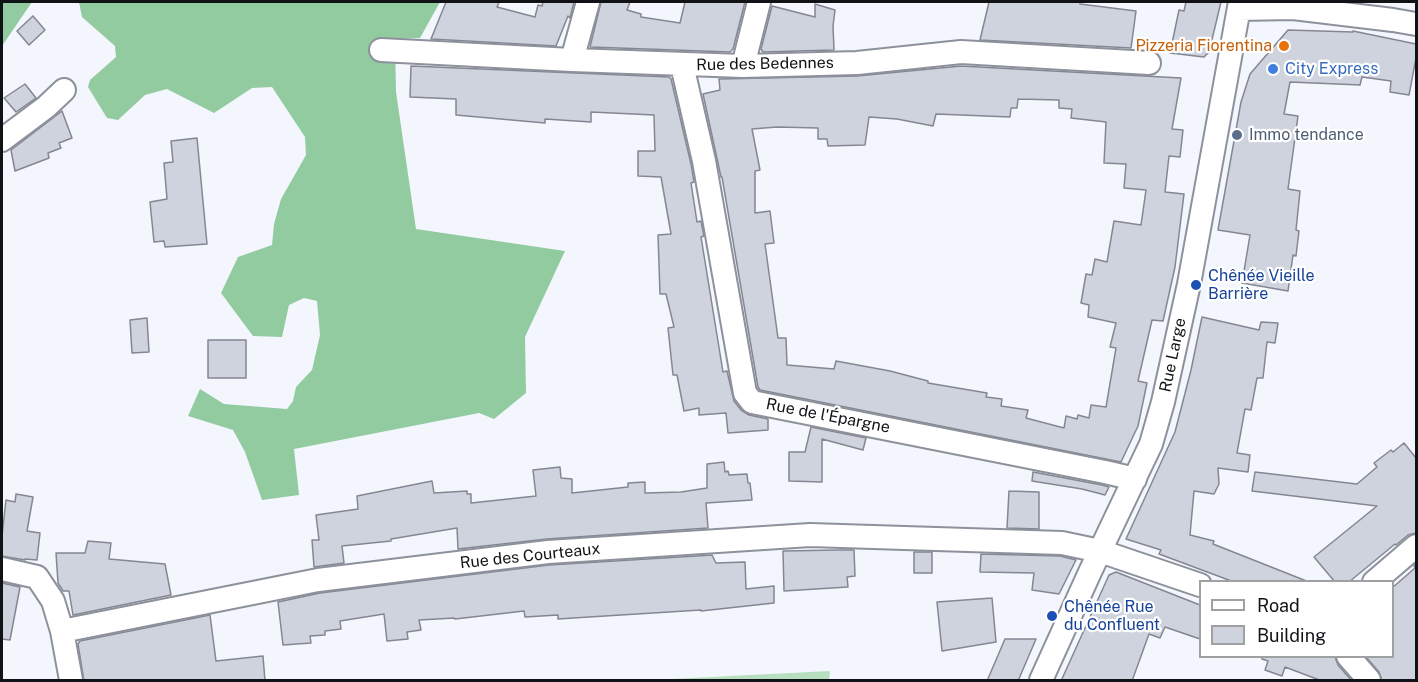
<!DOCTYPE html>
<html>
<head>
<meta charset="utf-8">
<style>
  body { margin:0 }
  #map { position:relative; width:1418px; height:682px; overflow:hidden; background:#f3f6fd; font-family:"Public Sans",sans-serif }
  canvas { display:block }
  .frame { position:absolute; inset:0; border:3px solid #101216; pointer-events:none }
  .legend { position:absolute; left:1199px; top:580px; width:195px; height:78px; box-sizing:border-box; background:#fff; border:2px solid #9fa0a2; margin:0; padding:8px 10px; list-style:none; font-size:18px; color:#101216 }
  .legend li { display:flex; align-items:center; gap:12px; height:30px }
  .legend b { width:30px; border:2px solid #9fa0a2 }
</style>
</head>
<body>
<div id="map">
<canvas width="1418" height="682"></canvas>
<div class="frame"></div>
<ul class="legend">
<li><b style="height:8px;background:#fff"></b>Road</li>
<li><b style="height:16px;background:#cfd3de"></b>Building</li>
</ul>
</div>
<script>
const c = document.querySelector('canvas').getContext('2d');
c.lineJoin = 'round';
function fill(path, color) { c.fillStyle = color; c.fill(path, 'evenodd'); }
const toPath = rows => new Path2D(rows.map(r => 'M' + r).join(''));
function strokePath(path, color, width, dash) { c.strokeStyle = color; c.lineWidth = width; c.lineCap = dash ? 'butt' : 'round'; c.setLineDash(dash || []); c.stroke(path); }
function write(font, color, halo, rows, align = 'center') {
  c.font = font + ' "Public Sans",sans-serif'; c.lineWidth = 4.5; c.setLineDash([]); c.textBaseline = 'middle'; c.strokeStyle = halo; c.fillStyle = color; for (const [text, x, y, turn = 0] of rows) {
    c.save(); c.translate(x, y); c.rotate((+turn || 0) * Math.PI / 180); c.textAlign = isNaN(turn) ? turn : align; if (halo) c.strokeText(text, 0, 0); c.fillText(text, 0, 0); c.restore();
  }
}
fill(toPath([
  [830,671,829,680,652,680]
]), '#b7debf');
fill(toPath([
  [2,2,32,2,2,46],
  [79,2,440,2,420,38,395,39,396,92,416,229,565,251,525,337,526,393,494,419,479,413,294,449,299,495,262,500,245,452,233,430,188,416,200,389,224,404,287,409,293,401,296,387,312,370,320,335,317,301,304,298,289,305,282,337,253,336,221,293,238,257,272,245,274,224,281,199,306,155,305,137,272,87,252,88,214,113,167,89,145,95,118,120,107,118,88,87,90,80,116,57,115,46,82,17]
]), '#93cba0');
const building = toPath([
  [446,2,499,2,497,7,535,17,538,5,542,6,543,2,574,2,570,18,568,16,556,46,431,39,446,2],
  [601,2,630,2,627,10,641,14,641,17,680,23,685,2,745,2,733,49,730,52,590,47,601,2],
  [989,2,1080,2,1080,4,1136,11,1131,48,980,40,989,2],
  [1186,2,1221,2,1209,52,1204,57,1170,53,1179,10,1184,11,1186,2],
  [815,4,835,10,833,26,834,50,763,52,761,49,772,6,815,17,815,4],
  [33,16,45,30,29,45,17,31,33,16],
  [1288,30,1353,32,1353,31,1416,44,1416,58,1409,95,1390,92,1391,81,1362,77,1360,85,1290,82,1284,114,1298,116,1288,189,1300,191,1296,230,1299,231,1296,256,1293,255,1288,291,1242,283,1250,235,1218,230,1241,102,1250,74,1288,30],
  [411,66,669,77,671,79,691,164,694,182,691,183,697,222,701,221,704,236,701,237,723,372,727,371,734,401,741,410,749,415,768,419,768,430,728,433,726,413,699,415,699,408,684,411,677,375,673,375,668,328,674,327,666,294,660,294,658,235,671,234,661,177,638,176,638,151,655,151,654,115,591,112,591,122,545,119,545,123,456,115,456,99,410,97,411,66],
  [961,66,1181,78,1172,129,1183,130,1180,157,1169,156,1165,192,1184,194,1175,267,1163,321,1152,320,1138,381,1147,383,1138,426,1121,462,760,390,758,387,722,177,721,177,703,94,720,90,719,79,857,76,961,66],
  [1018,99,1059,100,1059,108,1072,109,1071,118,1106,122,1104,163,1126,164,1124,188,1146,190,1141,225,1114,221,1107,262,1095,259,1092,275,1086,274,1081,303,1089,305,1088,317,1116,323,1110,347,1116,348,1106,407,1091,405,1089,418,1078,415,1077,419,1066,416,1064,428,1026,418,1028,410,1001,406,1002,399,986,397,987,393,928,383,928,381,890,371,836,361,834,369,787,365,786,338,778,338,765,244,774,243,770,211,755,213,755,171,760,170,752,129,777,127,818,128,818,139,827,139,828,146,865,145,869,117,897,119,933,126,936,114,1010,117,1011,108,1017,108,1018,99],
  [25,84,36,98,16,112,4,98,25,84],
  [62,111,72,138,59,143,61,148,48,153,49,158,15,171,11,150,62,111],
  [197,138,207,244,165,247,164,241,154,242,150,202,167,199,164,163,173,162,171,141,197,138],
  [1202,317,1259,330,1261,322,1278,323,1275,343,1267,342,1263,378,1257,378,1251,410,1245,409,1237,453,1250,455,1248,472,1218,468,1219,484,1214,494,1194,491,1190,535,1214,541,1213,544,1309,582,1234,582,1159,554,1161,550,1126,539,1175,432,1191,370,1202,317],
  [147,318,149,352,132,353,130,320,147,318],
  [208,340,246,340,246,378,208,378,208,340],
  [811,427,866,438,863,450,822,439,822,482,789,481,789,452,805,452,811,427],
  [1404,443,1416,458,1416,533,1408,535,1396,545,1395,544,1349,582,1335,582,1314,557,1377,506,1252,491,1255,472,1357,484,1377,467,1374,463,1391,450,1393,452,1404,443],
  [724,462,725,472,728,471,729,475,747,474,748,483,750,483,752,500,706,503,708,528,547,539,458,549,457,528,391,539,391,541,342,546,344,563,314,567,312,540,319,540,316,515,358,509,357,496,432,481,434,493,467,491,467,494,471,494,471,503,536,496,533,470,560,467,561,478,572,479,572,493,628,487,628,483,645,482,645,493,681,492,707,488,707,464,724,462],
  [1033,472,1102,485,1109,487,1105,495,1082,489,1032,481,1033,472],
  [1009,491,1039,492,1039,529,1007,528,1009,491],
  [16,494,33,497,27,531,40,533,37,560,25,559,25,560,2,556,2,536,6,500,15,502,16,494],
  [88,541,111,543,109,559,165,564,171,595,73,615,69,591,63,591,58,583,56,553,85,553,88,541],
  [837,550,854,550,855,576,847,577,848,587,784,591,783,551,837,550],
  [914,552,932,552,932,573,914,573,914,552],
  [981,554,1060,556,1076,560,1059,594,1032,590,1034,573,980,572,981,554],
  [712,555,716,563,745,562,746,589,774,586,774,603,701,611,701,610,589,617,558,619,558,615,525,617,524,611,455,619,454,618,419,620,421,630,407,632,408,639,387,641,384,614,340,621,341,629,325,631,325,635,310,636,311,643,283,645,278,602,320,593,549,565,712,555],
  [1416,563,1416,681,1382,681,1379,672,1366,657,1392,657,1392,588,1415,568,1414,566,1416,563],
  [1116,572,1200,605,1200,639,1165,627,1160,638,1149,634,1132,681,1061,681,1109,575,1116,572],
  [2,583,20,587,10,640,2,639,2,583],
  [992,598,996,642,942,651,937,602,992,598],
  [210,615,216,661,263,656,265,681,84,681,78,644,80,641,210,615],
  [1005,639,1036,639,1018,681,987,681,1005,639],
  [1262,657,1335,657,1338,665,1352,681,1322,681,1285,667,1282,676,1265,670,1268,661,1262,659,1262,657]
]);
fill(building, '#cfd3de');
strokePath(building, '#848792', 1.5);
const minor = toPath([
  [1239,9,1293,8,1393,20,1416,24],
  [381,50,572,60,743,66,857,63,961,52,1149,63],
  [572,60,588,2],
  [682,65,704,161,745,393,752,402,1105,472,1135,479],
  [743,66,759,2],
  [2,140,46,107,64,90],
  [2,569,37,577,53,601,62,631,71,680],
  [1374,582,1416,546],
  [62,631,318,580,548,552,810,535,1062,543,1100,551,1200,585],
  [1348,656,1369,680],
  [1041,680,1090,572,1151,444,1163,402,1189,284,1240,2]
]);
strokePath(minor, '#8d919b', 26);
strokePath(minor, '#fff', 22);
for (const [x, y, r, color] of [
  [1284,46,6,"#e8710a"],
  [1273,69,6,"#3f7fe0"],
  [1237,135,6,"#5c6f8a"],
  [1196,285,6,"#1a4fb4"],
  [1052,616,6,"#1a4fb4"]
]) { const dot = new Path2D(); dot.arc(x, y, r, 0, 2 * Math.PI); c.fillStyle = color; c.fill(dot); strokePath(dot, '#fff', 2); }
write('16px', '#c56008', '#fff', [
  ["Pizzeria Fiorentina",1272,46]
], 'right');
write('16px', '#101216', '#fff', [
  ["Rue des Bedennes",765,64,-1],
  ["Rue Large",1173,355,-78],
  ["Rue de l'Épargne",828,416,11],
  ["Rue des Courteaux",530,556,-6]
]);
write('16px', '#366cbe', '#fff', [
  ["City Express",1285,69]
], 'left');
write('16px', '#4e5e75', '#fff', [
  ["Immo tendance",1249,135]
], 'left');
write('16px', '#164399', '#fff', [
  ["Chênée Vieille",1208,276],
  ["Barrière",1208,294],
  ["Chênée Rue",1064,607],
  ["du Confluent",1064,625]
], 'left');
</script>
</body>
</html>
